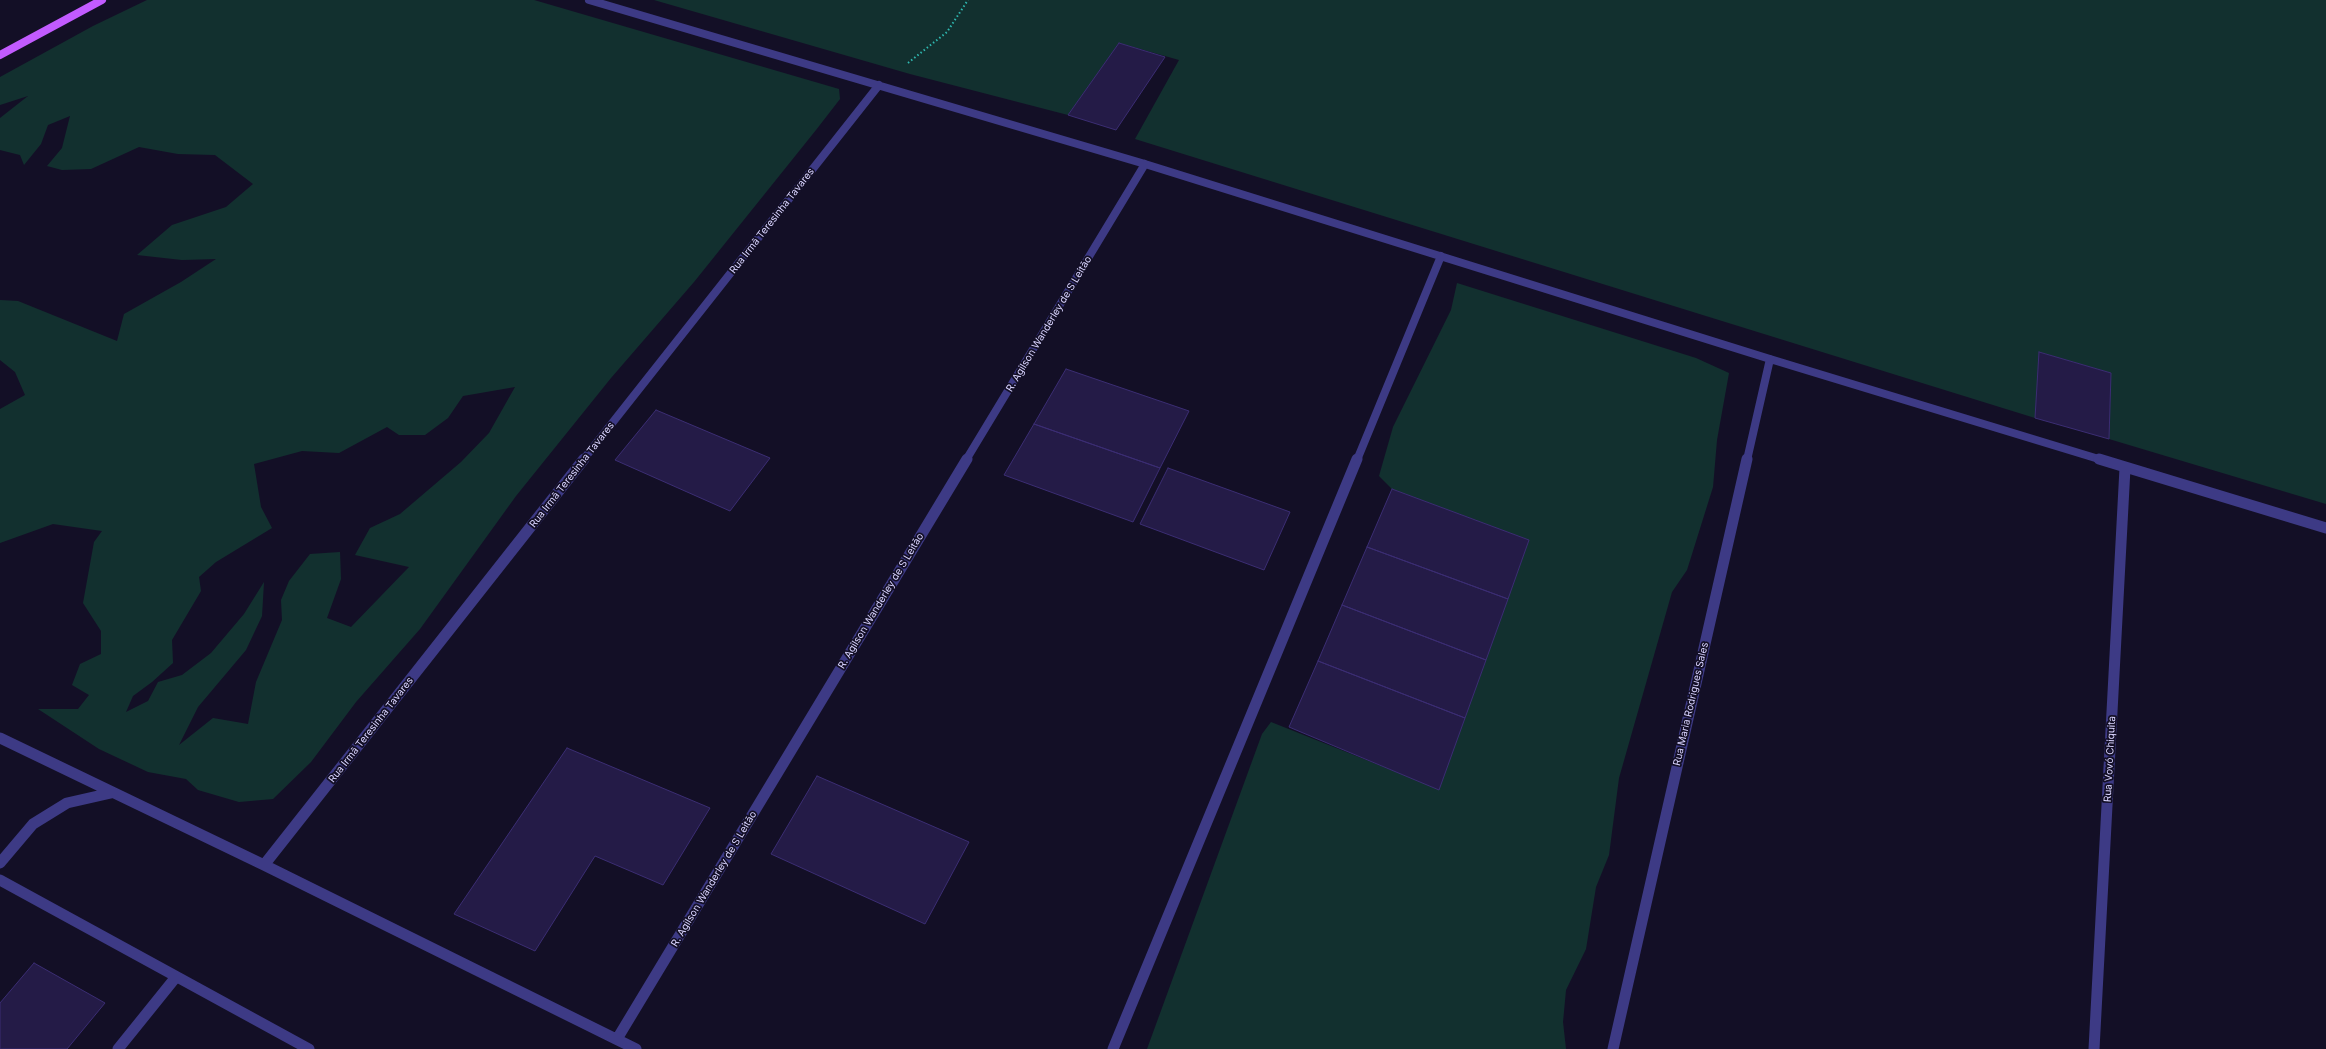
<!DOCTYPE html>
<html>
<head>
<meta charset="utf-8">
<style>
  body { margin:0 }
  canvas { display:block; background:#130f26 }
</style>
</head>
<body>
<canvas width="2326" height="1049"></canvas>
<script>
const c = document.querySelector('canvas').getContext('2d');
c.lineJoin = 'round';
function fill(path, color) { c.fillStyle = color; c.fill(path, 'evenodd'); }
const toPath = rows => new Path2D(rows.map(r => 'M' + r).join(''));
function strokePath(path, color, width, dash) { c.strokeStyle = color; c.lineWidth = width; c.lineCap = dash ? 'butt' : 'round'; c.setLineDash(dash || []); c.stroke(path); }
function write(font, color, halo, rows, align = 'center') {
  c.font = font + ' Inter,sans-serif'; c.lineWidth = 3.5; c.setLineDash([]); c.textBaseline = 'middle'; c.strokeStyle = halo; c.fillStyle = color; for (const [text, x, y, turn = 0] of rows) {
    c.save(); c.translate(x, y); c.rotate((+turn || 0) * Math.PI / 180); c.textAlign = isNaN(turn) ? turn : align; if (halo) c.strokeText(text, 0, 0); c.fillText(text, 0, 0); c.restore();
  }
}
fill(toPath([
  [147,0,534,0,839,89,840,99,816,130,694,282,611,378,516,496,420,629,356,702,311,762,273,799,239,802,198,790,186,779,148,772,99,749,38,709,78,709,89,695,72,685,80,664,101,654,101,631,83,603,94,542,102,531,53,524,0,543,0,409,25,395,15,372,0,360,0,300,18,301,117,341,124,314,181,282,216,259,182,260,137,255,172,225,226,207,253,184,215,155,178,154,139,147,91,169,62,170,47,166,62,148,70,116,48,125,41,144,24,165,20,155,0,150,0,118,28,96,0,105,0,77,93,26],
  [515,387,489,433,461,462,400,514,370,528,355,555,409,567,351,627,327,618,341,579,340,552,310,554,289,581,281,600,282,620,256,682,248,724,213,718,179,745,198,707,246,650,262,616,264,582,244,614,211,653,182,675,158,682,148,701,126,712,133,696,152,682,173,663,172,640,201,591,199,577,216,562,272,528,261,507,254,464,302,451,339,453,387,427,399,435,425,435,448,418,463,396],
  [654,0,2326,0,2326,504,2109,439,2111,373,2039,352,2035,418,1135,139,1179,60,1119,43,1068,115,910,74],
  [1457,283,1696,358,1729,373,1717,440,1713,487,1687,570,1672,592,1619,778,1609,855,1596,887,1586,949,1566,990,1563,1022,1566,1049,1147,1049,1262,734,1271,722,1439,789,1529,540,1392,489,1379,476,1393,427,1451,310]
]), '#12302f');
const building = toPath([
  [1119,43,1165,57,1116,130,1068,115,1119,43],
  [2039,352,2111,373,2109,439,2035,418,2039,352],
  [1066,369,1189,411,1160,468,1034,424,1066,369],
  [656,410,770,458,730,511,615,460,656,410],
  [1034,424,1160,468,1133,522,1004,475,1034,424],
  [1168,468,1290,512,1264,570,1140,524,1168,468],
  [1392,489,1529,540,1508,599,1367,547,1392,489],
  [1367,547,1508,599,1486,660,1342,605,1367,547],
  [1342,605,1486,660,1465,718,1318,661,1342,605],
  [1318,661,1465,718,1439,790,1289,727,1318,661],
  [567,748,710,808,663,885,595,856,535,951,454,914,567,748],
  [817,776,969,842,925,924,771,854,817,776],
  [34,963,105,1003,67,1049,0,1049,0,1003,34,963]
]);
fill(building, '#241b47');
strokePath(building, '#3b2d73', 1);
strokePath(toPath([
  [908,63,947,32,968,0]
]), '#2fb8b0', 2, [1.5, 2.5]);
strokePath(toPath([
  [589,0,1145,164,1770,359,2102,460],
  [583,460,879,85],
  [966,460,1145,164],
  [1357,460,1441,256],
  [1747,460,1770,359]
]), '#3d3a85', 8);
strokePath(toPath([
  [2099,459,2326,528],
  [0,738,264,865,636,1049],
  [0,863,33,824,67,803,111,793],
  [264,865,584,459],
  [0,880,309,1049],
  [617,1039,967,459],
  [118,1049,176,977],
  [1113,1049,1357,459],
  [1613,1049,1747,459],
  [2094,1049,2125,468]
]), '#3d3a85', 11);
strokePath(toPath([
  [0,55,102,0]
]), '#c25bff', 8);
write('10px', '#d9d4ff', '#130f26', [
  ["Rua Irmã Teresinha Tavares",772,221,-52],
  ["R. Agilson Wanderley de S Leitão",1049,324,-59],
  ["Rua Irmã Teresinha Tavares",572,475,-52],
  ["R. Agilson Wanderley de S Leitão",881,601,-59],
  ["Rua Maria Rodrigues Sales",1691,704,-77],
  ["Rua Irmã Teresinha Tavares",371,730,-52],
  ["Rua Vovó Chiquita",2110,759,-87],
  ["R. Agilson Wanderley de S Leitão",714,879,-59]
]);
</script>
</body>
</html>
